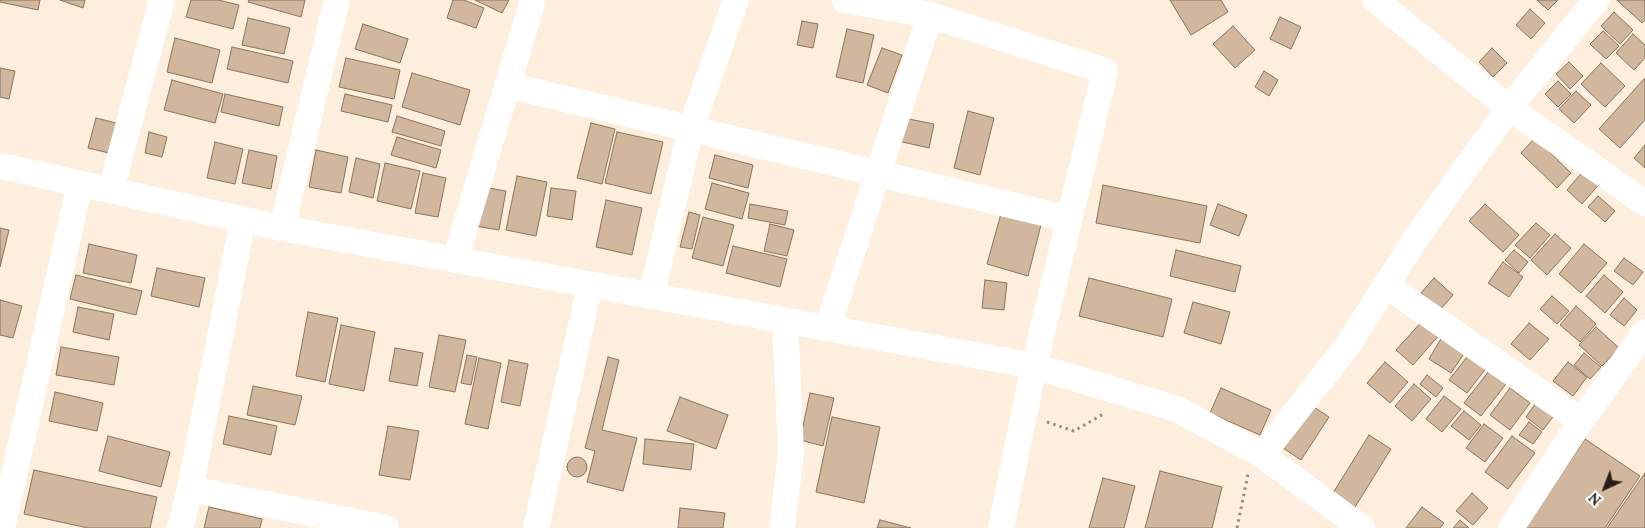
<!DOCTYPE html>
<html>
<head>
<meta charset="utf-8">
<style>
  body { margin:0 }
  #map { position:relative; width:1645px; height:528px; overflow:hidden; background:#fdeedd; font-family:Lora,serif }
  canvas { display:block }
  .north { position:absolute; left:1580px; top:463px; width:50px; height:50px; -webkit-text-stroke:4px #fefefe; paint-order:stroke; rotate:223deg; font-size:14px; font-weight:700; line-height:20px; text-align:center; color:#281e14 }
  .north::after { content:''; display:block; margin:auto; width:18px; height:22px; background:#281e14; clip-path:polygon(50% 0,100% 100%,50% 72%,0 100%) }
</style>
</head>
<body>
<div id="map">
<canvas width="1645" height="528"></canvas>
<div class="north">N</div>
</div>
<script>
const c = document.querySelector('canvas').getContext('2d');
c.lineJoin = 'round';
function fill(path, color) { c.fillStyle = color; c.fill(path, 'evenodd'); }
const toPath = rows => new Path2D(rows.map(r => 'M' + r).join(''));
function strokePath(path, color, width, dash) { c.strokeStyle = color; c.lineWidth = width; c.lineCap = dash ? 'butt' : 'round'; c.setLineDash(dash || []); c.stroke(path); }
const building = toPath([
  [0,0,40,0,38,10,0,2,0,0],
  [60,0,85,0,83,8,60,0],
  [191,0,218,0,239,5,233,29,186,17,191,0],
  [249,0,305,0,301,17,248,2,249,0],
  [453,0,464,0,484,8,476,28,447,18,453,0],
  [475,0,509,0,502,13,475,0],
  [1170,0,1221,0,1228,12,1191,35,1170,0],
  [1537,0,1558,0,1548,10,1537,0],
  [1617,0,1645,0,1645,20,1642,23,1617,0],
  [1530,9,1545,23,1531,39,1516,25,1530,9],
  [1614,12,1633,30,1620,44,1601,26,1614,12],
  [1280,17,1301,27,1291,49,1270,39,1280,17],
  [248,18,290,28,284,54,242,45,248,18],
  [802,21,818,24,813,48,797,45,802,21],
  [363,24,408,39,400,63,355,49,363,24],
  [1233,26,1255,50,1235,68,1213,44,1233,26],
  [847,29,874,35,863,83,836,77,847,29],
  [1603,31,1619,46,1606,59,1590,44,1603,31],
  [1633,34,1645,45,1645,58,1634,70,1616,53,1633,34],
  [175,38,220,50,212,83,167,72,175,38],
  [232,47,293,61,288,83,227,69,232,47],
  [882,48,902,55,888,93,867,85,882,48],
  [1492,48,1507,63,1493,77,1479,62,1492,48],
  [346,58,400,70,394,99,339,87,346,58],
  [1569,62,1583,76,1570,89,1556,74,1569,62],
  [1601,63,1625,86,1605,107,1581,84,1601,63],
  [0,68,15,71,9,99,0,97,0,68],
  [1264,71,1278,80,1269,96,1255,87,1264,71],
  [412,73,470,90,460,125,402,107,412,73],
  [1644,79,1645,80,1645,120,1620,148,1599,129,1644,79],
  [172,80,223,94,215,123,164,110,172,80],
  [1558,81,1571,94,1558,107,1545,94,1558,81],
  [1576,91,1591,105,1574,123,1559,109,1576,91],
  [225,94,283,107,279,126,221,112,225,94],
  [345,94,392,105,388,122,341,111,345,94],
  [968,111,994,118,980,175,954,168,968,111],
  [397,116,445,131,441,146,392,132,397,116],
  [96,118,116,123,109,153,88,148,96,118],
  [904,118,934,124,929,148,898,141,904,118],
  [591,123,615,129,602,184,577,178,591,123],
  [149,132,167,137,162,157,145,153,149,132],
  [617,132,663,142,651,194,605,183,617,132],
  [397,137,441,150,436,168,391,155,397,137],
  [1535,138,1571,173,1557,188,1521,153,1535,138],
  [215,142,243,149,235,184,207,178,215,142],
  [1645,145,1645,168,1634,158,1645,145],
  [249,150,277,156,271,189,242,183,249,150],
  [316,150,348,157,341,193,309,187,316,150],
  [715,155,753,165,748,188,709,178,715,155],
  [356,158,380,164,373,198,349,192,356,158],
  [385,163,420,171,411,209,377,201,385,163],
  [1586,168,1601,182,1582,204,1567,190,1586,168],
  [423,173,446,178,438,217,415,213,423,173],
  [517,176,547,182,536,236,506,230,517,176],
  [712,183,749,193,742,219,705,209,712,183],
  [1103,185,1207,206,1200,243,1096,223,1103,185],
  [483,187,506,191,499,230,475,226,483,187],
  [551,188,576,191,572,220,547,216,551,188],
  [1598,196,1615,211,1605,222,1588,207,1598,196],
  [606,200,642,208,632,255,596,247,606,200],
  [750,204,788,211,785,225,748,218,750,204],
  [1218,204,1247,215,1239,236,1210,225,1218,204],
  [1485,204,1519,235,1503,252,1469,221,1485,204],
  [1002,210,1042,221,1028,276,987,264,1002,210],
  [689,212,700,215,692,249,680,247,689,212],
  [703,217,734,225,723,266,692,258,703,217],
  [1536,223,1550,235,1530,258,1515,245,1536,223],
  [770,224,794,230,787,256,764,251,770,224],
  [0,228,9,230,0,267,0,228],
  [1555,234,1571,248,1547,275,1531,260,1555,234],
  [89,244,137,255,131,283,83,273,89,244],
  [1584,244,1607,263,1581,293,1559,274,1584,244],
  [733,246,787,259,780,287,726,273,733,246],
  [1176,250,1241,266,1235,292,1170,276,1176,250],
  [1514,250,1528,262,1519,273,1505,260,1514,250],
  [1624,258,1643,272,1633,285,1614,271,1624,258],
  [1503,262,1523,277,1509,297,1488,283,1503,262],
  [157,268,205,278,199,307,151,296,157,268],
  [76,275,142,291,136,315,70,299,76,275],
  [1604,275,1623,292,1605,313,1586,296,1604,275],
  [1089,278,1172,299,1163,337,1079,316,1089,278],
  [1434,278,1453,295,1440,310,1421,293,1434,278],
  [985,280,1007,283,1004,310,982,308,985,280],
  [1552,296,1569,311,1557,324,1540,309,1552,296],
  [1624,298,1637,310,1624,326,1610,315,1624,298],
  [0,300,22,306,13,338,0,335,0,300],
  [1193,302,1230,312,1221,344,1184,333,1193,302],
  [1576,306,1596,324,1580,342,1560,325,1576,306],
  [78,307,114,314,109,340,73,332,78,307],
  [308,312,338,318,325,382,296,376,308,312],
  [1425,318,1441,333,1413,365,1396,350,1425,318],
  [1529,323,1549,339,1530,360,1511,344,1529,323],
  [341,325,375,332,364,391,329,384,341,325],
  [1596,327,1619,348,1602,366,1579,345,1596,327],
  [439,335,466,340,455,392,429,387,439,335],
  [1442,337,1465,352,1451,373,1429,359,1442,337],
  [61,347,119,357,114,385,56,375,61,347],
  [395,348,423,353,417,386,389,381,395,348],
  [1470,353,1487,367,1467,393,1449,380,1470,353],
  [1584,353,1601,367,1590,379,1574,365,1584,353],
  [467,355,477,357,471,385,461,383,467,355],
  [608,357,619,360,602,430,637,438,623,491,587,482,595,451,585,448,608,357],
  [479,358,501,363,488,429,465,424,479,358],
  [509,360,528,364,520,406,501,402,509,360],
  [1385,362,1408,382,1390,403,1367,383,1385,362],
  [1568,362,1587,377,1573,396,1553,381,1568,362],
  [1489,371,1506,384,1481,416,1464,403,1489,371],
  [1427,375,1443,388,1436,397,1420,384,1427,375],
  [1414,384,1431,399,1412,421,1395,406,1414,384],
  [253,386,302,396,295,425,247,415,253,386],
  [1221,388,1271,410,1260,435,1210,413,1221,388],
  [1510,388,1530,403,1510,430,1490,415,1510,388],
  [55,392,103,403,97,431,49,421,55,392],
  [810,393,834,398,823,446,800,440,810,393],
  [1444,396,1461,409,1442,432,1426,419,1444,396],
  [680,397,728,415,716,449,667,431,680,397],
  [1538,400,1556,413,1543,430,1526,417,1538,400],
  [1308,403,1329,417,1301,460,1280,446,1308,403],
  [1464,411,1481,425,1469,440,1451,426,1464,411],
  [229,416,277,426,271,455,223,444,229,416],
  [832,417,880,427,864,503,816,492,832,417],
  [1529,422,1542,432,1533,444,1519,435,1529,422],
  [1484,424,1503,438,1485,462,1466,448,1484,424],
  [388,426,419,431,410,480,379,475,388,426],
  [1369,435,1391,449,1355,507,1333,493,1369,435],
  [108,436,170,452,161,487,99,471,108,436],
  [1512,436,1535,453,1508,489,1485,472,1512,436],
  [645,439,694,444,691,470,643,464,645,439],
  [1585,439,1640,476,1605,528,1525,528,1585,439],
  '567 467a10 10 0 1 1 20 0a10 10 0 1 1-20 0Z',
  [34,470,157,497,150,528,88,528,24,514,34,470],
  [1160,471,1222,487,1212,528,1145,528,1160,471],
  [1645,473,1645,528,1607,528,1645,473],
  [1103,478,1135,486,1124,528,1089,528,1103,478],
  [1472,493,1488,508,1473,525,1456,511,1472,493],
  [209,507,262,519,260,528,204,528,209,507],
  [1422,507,1444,523,1440,528,1406,528,1422,507],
  [680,508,725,513,723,528,678,528,680,508],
  [880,520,911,528,877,528,880,520],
  [1460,520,1469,528,1453,528,1460,520]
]);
fill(building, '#d0b79d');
strokePath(building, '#8a745b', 1);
strokePath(toPath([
  [1047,422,1074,431,1105,413],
  [1237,528,1248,474]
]), '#9a8d7f', 3, [2.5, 4]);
strokePath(toPath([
  [845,0,930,15,1105,71,1034,366,1001,528],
  [1375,0,1509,108,1645,203],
  [507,85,1069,219],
  [0,166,282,228,1034,366,1177,409,1262,455,1362,528],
  [111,190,162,0],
  [282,228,337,0],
  [455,260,533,0],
  [1386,285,1581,421],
  [651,297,691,128,736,0],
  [827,329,930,15],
  [1262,455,1348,345,1418,235,1509,108,1596,0],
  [190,489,386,528],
  [2,528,80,184],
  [180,528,190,489,243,220],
  [536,528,590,285],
  [782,528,791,452,785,321],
  [1511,528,1581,421,1645,332]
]), '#fff', 26);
</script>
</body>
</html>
